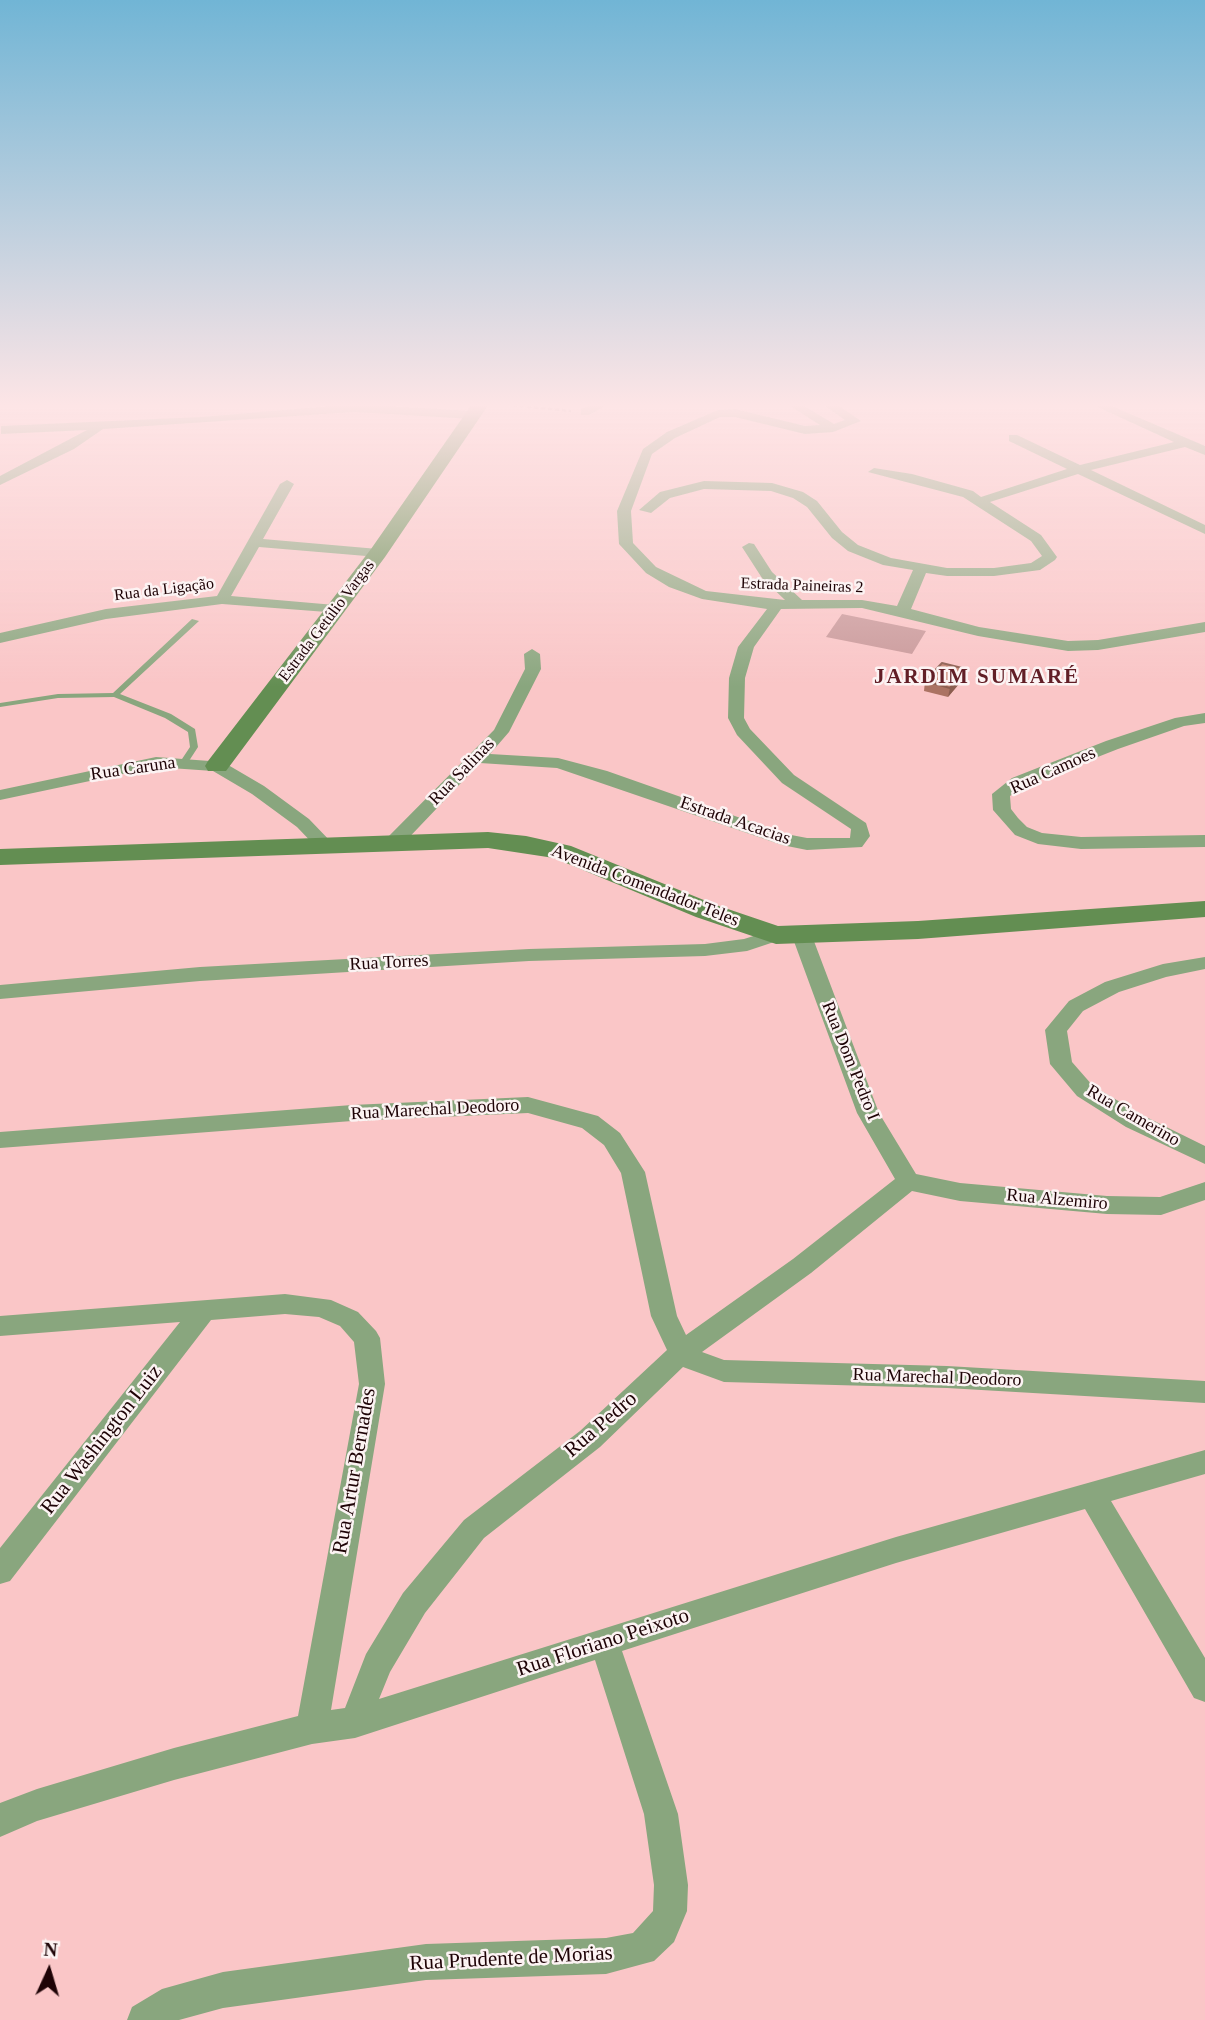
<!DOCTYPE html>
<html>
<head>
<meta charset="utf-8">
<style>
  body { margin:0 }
  #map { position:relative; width:1205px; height:2020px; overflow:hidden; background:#fac6c7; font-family:"Times New Roman",serif }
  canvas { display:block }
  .north { position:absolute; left:14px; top:1936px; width:70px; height:70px; -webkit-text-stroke:5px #fcf3f3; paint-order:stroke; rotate:4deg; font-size:19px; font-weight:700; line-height:28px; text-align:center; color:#1e0306 }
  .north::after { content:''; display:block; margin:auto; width:24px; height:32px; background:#1e0306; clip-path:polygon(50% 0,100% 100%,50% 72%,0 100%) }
</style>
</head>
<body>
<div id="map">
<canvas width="1205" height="2020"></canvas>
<div class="north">N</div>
</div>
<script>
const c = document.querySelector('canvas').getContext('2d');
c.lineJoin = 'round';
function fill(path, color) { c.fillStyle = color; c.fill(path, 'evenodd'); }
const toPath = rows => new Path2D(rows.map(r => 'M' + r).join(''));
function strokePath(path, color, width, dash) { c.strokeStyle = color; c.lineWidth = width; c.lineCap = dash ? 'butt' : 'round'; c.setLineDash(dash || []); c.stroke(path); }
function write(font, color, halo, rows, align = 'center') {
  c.font = font + ' "Times New Roman",serif'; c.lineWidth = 5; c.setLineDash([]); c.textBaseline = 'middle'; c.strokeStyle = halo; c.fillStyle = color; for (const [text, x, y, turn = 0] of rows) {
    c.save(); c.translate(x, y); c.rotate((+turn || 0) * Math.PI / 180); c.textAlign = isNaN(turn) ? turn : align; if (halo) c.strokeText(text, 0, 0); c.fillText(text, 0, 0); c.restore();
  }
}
fill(toPath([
  [842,614,926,631,912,654,826,637]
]), '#c89899');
strokePath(toPath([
  [499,404,571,411]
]), '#835c5e', 2.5, [4.5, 2.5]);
fill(toPath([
  [192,619,199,621,120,694,171,714,195,729,198,747,187,764,184,765,180,762,190,747,188,732,165,718,114,697,58,698,0,707,0,703,58,694,113,693,192,619]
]), '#89a67e');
fill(toPath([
  [354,404,473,411,479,415,473,419,354,412,103,429,74,449,0,485,0,476,87,430,1,434,1,426,201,417,354,404],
  [593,404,609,404,589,415,581,415,581,409,593,404],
  [787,404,801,404,834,424,845,420,822,404,836,404,861,421,833,432,805,434,735,417,720,417,675,438,652,454,631,511,633,543,656,567,706,591,785,600,762,578,742,547,749,543,754,544,772,572,802,600,862,600,897,606,913,570,883,565,848,551,832,538,807,507,793,498,771,491,704,489,670,498,651,513,639,510,660,492,704,481,772,483,803,492,817,501,842,532,858,545,891,558,947,568,994,568,1031,563,1042,556,1031,541,963,497,868,472,874,468,912,474,973,491,981,497,1067,469,1009,441,1009,435,1017,435,1080,465,1174,442,1091,404,1107,404,1205,446,1205,455,1185,447,1091,470,1205,525,1205,534,1078,474,990,502,1041,535,1057,557,1055,560,1040,570,994,576,947,576,926,573,911,609,979,627,1068,641,1098,640,1205,622,1205,632,1098,650,1068,651,978,636,862,608,781,609,754,647,745,678,744,718,750,729,794,775,866,823,870,836,862,847,807,850,782,845,557,768,480,763,399,848,385,848,383,844,385,840,494,730,525,669,524,654,532,649,540,654,541,669,509,732,490,754,558,758,607,771,786,834,807,838,850,838,851,829,782,783,737,735,728,718,729,678,738,647,767,609,702,599,669,587,646,573,619,544,617,511,643,449,667,432,718,410,735,409,805,426,820,425,787,404],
  [287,480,294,484,263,539,378,549,385,553,378,557,259,547,231,596,335,605,343,610,340,613,222,604,106,619,0,643,0,633,106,609,217,596,280,484,287,480],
  [1205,713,1205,723,1184,726,1118,749,1024,786,1010,796,1011,809,1018,818,1027,827,1042,833,1081,837,1205,835,1205,847,1081,849,1038,844,1015,835,993,810,992,794,1012,778,1106,741,1175,718,1205,713],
  [156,757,223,762,264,786,309,819,334,845,332,849,318,849,297,827,252,794,213,771,156,767,0,800,0,790,156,757],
  [776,929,786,935,783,939,747,951,705,956,529,961,200,981,0,999,0,985,200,967,529,949,705,944,744,939,776,929],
  [802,930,812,936,879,1113,916,1174,960,1183,1107,1196,1160,1197,1205,1182,1205,1200,1161,1215,1107,1214,960,1201,912,1191,811,1273,702,1352,724,1360,947,1366,1205,1381,1205,1403,947,1388,724,1382,683,1367,600,1447,484,1538,425,1613,390,1672,379,1699,896,1537,1205,1450,1205,1474,1111,1501,1205,1658,1205,1702,1194,1698,1085,1509,896,1563,622,1651,678,1814,688,1885,687,1911,674,1942,654,1961,606,1974,426,1980,223,2008,179,2020,127,2020,132,2007,162,1989,223,1972,426,1944,606,1938,633,1933,653,1911,654,1885,644,1814,595,1660,355,1738,312,1744,174,1780,37,1821,0,1837,0,1803,37,1789,174,1748,298,1716,359,1384,354,1342,340,1326,319,1317,285,1314,211,1320,10,1581,0,1584,0,1548,180,1322,0,1336,0,1316,285,1294,331,1300,358,1312,376,1331,380,1338,385,1384,331,1710,345,1708,366,1654,403,1593,464,1520,580,1431,667,1350,651,1316,621,1173,604,1145,582,1128,528,1113,352,1121,0,1148,0,1132,352,1105,528,1097,598,1116,620,1133,645,1172,677,1316,686,1335,793,1259,895,1179,857,1113,792,936,802,930],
  [1205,957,1205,969,1166,977,1119,992,1083,1011,1067,1031,1072,1062,1093,1086,1142,1115,1205,1146,1205,1164,1126,1127,1077,1096,1050,1064,1045,1030,1069,1001,1105,982,1163,964,1205,957]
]), '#89a67e');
fill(toPath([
  [472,404,489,404,385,557,226,771,208,771,205,766,208,761,371,549,472,404],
  [488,832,526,836,571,846,716,905,778,926,918,921,1205,901,1205,917,918,939,776,944,696,917,554,858,488,848,0,865,0,849,488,832]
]), '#638e52');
fill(toPath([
  [964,678,948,697,924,691,925,681]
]), '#ab7363');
fill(toPath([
  [966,669,964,678,948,697,950,688]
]), '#8b5e50');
const building = toPath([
  [942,663,966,669,950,688,925,681,942,663]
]);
fill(building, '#c78673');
strokePath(building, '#8b5e50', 2);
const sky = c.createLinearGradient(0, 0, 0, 687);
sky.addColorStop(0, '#71b5d5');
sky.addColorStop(0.59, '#fde5e6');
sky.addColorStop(1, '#fde5e600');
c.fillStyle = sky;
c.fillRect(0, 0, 1205, 687);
write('16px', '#1e0306', '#fcf3f3', [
  ["Estrada Paineiras 2",802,586,2],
  ["Rua da Ligação",164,590,-7],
  ["Estrada Getúlio Vargas",327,621,-53]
]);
write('18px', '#1e0306', '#fcf3f3', [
  ["Rua Caruna",133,769,-8],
  ["Rua Camoes",1053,771,-24],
  ["Rua Salinas",462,772,-46],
  ["Estrada Acacias",735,821,19],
  ["Avenida Comendador Teles",645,886,21],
  ["Rua Torres",389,963,-3],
  ["Rua Dom Pedro I",850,1061,68],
  ["Rua Marechal Deodoro",435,1110,-3],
  ["Rua Camerino",1133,1116,30],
  ["Rua Alzemiro",1057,1200,5],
  ["Rua Marechal Deodoro",937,1378,2]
]);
c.letterSpacing = '2px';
write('bold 21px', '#621e26', '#fcf3f3', [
  ["JARDIM SUMARÉ",977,678]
]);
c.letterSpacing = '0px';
write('21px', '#1e0306', '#fcf3f3', [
  ["Rua Pedro",601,1425,-41],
  ["Rua Washington Luiz",102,1440,-52],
  ["Rua Artur Bernades",355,1471,-80],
  ["Rua Floriano Peixoto",603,1643,-18],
  ["Rua Prudente de Morias",511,1959,-3]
]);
</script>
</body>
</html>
